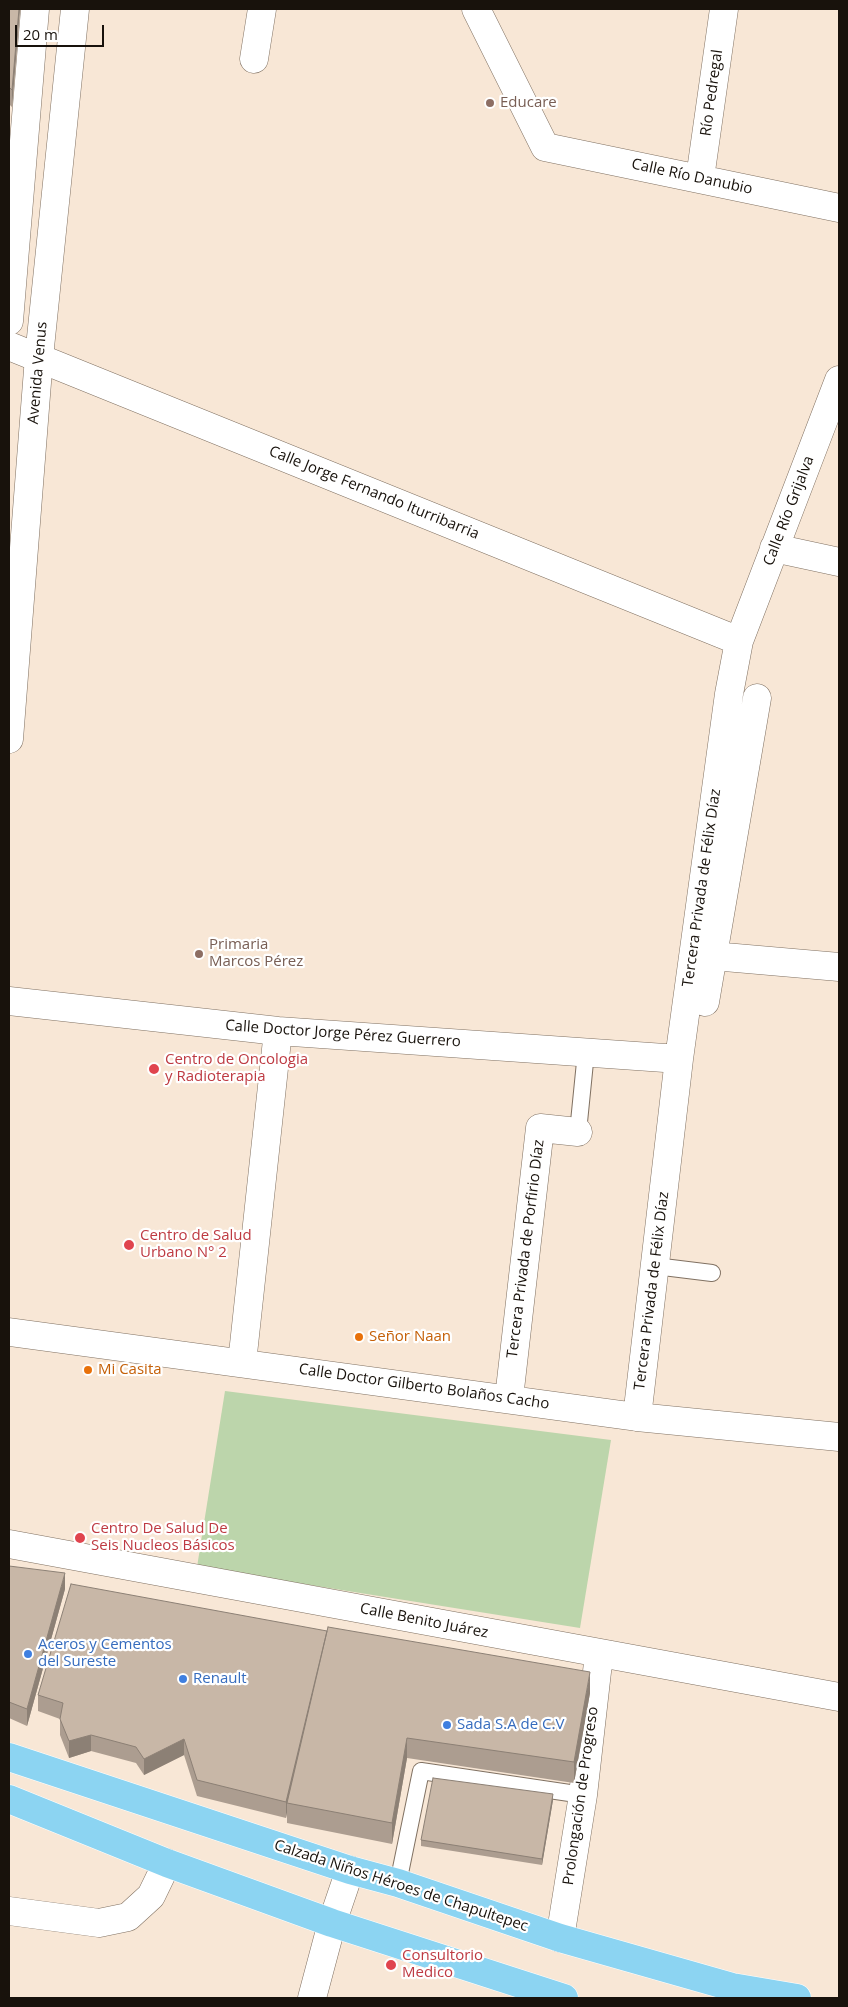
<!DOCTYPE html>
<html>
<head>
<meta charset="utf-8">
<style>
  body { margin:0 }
  #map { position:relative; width:848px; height:2007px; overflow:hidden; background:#f8e7d6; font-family:"Open Sans",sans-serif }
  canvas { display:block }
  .frame { position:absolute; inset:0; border:10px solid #18120c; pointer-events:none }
  .scale { position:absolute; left:15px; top:25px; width:89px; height:22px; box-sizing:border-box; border:2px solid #18120c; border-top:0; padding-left:6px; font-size:15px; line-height:18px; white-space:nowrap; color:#18120c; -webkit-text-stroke:4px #fff; paint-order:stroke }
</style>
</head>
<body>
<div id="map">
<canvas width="848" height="2007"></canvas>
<div class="frame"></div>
<div class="scale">20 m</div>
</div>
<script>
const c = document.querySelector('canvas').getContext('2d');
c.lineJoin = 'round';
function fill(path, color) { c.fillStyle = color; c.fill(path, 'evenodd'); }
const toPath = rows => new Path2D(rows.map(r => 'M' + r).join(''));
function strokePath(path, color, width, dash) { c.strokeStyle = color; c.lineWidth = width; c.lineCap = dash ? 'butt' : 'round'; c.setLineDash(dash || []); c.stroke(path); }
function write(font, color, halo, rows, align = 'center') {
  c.font = font + ' "Open Sans",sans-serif'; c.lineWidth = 4.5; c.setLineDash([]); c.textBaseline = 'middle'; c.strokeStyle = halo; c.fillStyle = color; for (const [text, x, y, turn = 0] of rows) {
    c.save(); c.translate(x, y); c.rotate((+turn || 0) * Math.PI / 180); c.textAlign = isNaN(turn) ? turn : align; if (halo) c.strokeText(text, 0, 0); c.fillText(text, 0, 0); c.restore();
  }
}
fill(toPath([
  [225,1391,611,1440,580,1628,197,1567]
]), '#bcd5ab');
const service = toPath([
  [578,1132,586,1052],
  [655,1266,712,1273],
  [398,1883,421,1771,583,1795]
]);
const minor = toPath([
  [476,9,545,147,839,208],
  [254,59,262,9],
  [700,178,724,9],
  [9,346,739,641],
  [774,548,839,562],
  [713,956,839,967],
  [9,1001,278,1031,679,1059],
  [705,1002,757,698],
  [9,1332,637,1417,839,1437],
  [242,1363,278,1031],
  [509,1398,540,1128,578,1132],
  [637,1417,679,1059,729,694,739,641,839,380],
  [9,1544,839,1697],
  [9,1911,99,1923,128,1917,151,1896,167,1863],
  [560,1938,583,1795,599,1654]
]);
const tertiary = toPath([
  [312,1998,332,1923,350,1870]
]);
const secondary = toPath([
  [9,321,35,9],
  [9,739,39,357,75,9]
]);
const primary = toPath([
  [9,1757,350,1870,398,1883,560,1938,732,1987,797,1998],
  [9,1799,167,1863,332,1923,564,1998]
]);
strokePath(service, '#807162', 18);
strokePath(minor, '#807162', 29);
strokePath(tertiary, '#807162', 29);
strokePath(secondary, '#807162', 29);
strokePath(primary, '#fff', 29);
strokePath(service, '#fff', 16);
strokePath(minor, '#fff', 28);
strokePath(tertiary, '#fff', 28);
strokePath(secondary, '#fff', 28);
strokePath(primary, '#8cd4f2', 28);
fill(toPath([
  [9,9,20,9,12,107,9,104],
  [9,1566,65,1589,27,1726,9,1718],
  [590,1693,574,1783,407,1758,392,1844,287,1823,287,1812,286,1818,197,1796,184,1755,144,1775,136,1763,91,1751,69,1758,60,1735,60,1719,38,1711,38,1695],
  [553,1800,542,1865,421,1846,421,1840]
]), '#ac9d90');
fill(toPath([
  [19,9,20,9,12,107,12,90],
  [65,1573,65,1589,27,1726,27,1709],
  [327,1631,287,1803,287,1812,286,1818,286,1802],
  [590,1672,590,1693,574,1783,574,1762],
  [91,1735,91,1751,69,1758,69,1741],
  [407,1738,407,1758,392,1844,392,1823],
  [184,1739,184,1755,144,1775,144,1759],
  [553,1794,553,1800,542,1865,542,1859]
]), '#8c8075');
const building = toPath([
  [9,9,19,9,12,90,9,87,9,9],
  [9,1566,65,1573,27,1709,9,1702,9,1566],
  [71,1584,327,1631,286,1802,197,1780,184,1739,144,1759,136,1747,91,1735,69,1741,60,1719,63,1703,38,1695,71,1584],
  [328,1627,590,1672,574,1762,407,1738,392,1823,287,1803,328,1627],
  [433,1778,553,1794,542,1859,421,1840,433,1778]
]);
fill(building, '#c8b7a7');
strokePath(building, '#8c8075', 1);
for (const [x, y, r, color] of [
  [490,103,5,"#8d6e63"],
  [199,954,5,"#8d6e63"],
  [154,1069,6,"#e0444e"],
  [129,1245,6,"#e0444e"],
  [359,1337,5,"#e8710a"],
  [88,1370,5,"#e8710a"],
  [80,1538,6,"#e0444e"],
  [28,1654,5,"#3f7fe0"],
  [183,1679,5,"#3f7fe0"],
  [447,1725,5,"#3f7fe0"],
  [391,1965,6,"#e0444e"]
]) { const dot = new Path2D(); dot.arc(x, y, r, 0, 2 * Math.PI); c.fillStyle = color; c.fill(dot); strokePath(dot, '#fff', 2); }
write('15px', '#18120c', '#fff', [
  ["Río Pedregal",712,93,-82],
  ["Calle Río Danubio",692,177,12],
  ["Avenida Venus",38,373,-85],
  ["Calle Jorge Fernando Iturribarria",374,493,22],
  ["Calle Río Grijalva",789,511,-69],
  ["Tercera Privada de Félix Díaz",702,888,-82],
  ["Calle Doctor Jorge Pérez Guerrero",343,1034,4],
  ["Tercera Privada de Porfirio Díaz",526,1249,-83],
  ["Tercera Privada de Félix Díaz",652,1291,-83],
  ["Calle Doctor Gilberto Bolaños Cacho",424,1387,8],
  ["Calle Benito Juárez",424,1621,11],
  ["Prolongación de Progreso",581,1796,-82],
  ["Calzada Niños Héroes de Chapultepec",401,1886,18]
]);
write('15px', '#785e54', '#fff', [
  ["Educare",500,103],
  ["Primaria",209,945],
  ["Marcos Pérez",209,962]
], 'left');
write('15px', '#be3a42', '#fff', [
  ["Centro de Oncologia",165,1060],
  ["y Radioterapia",165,1077],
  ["Centro de Salud",140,1236],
  ["Urbano N° 2",140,1253],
  ["Centro De Salud De",91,1529],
  ["Seis Nucleos Básicos",91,1546],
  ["Consultorio",402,1956],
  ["Medico",402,1973]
], 'left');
write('15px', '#c56008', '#fff', [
  ["Señor Naan",369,1337],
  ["Mi Casita",98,1370]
], 'left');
write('15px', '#366cbe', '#fff', [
  ["Aceros y Cementos",38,1645],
  ["del Sureste",38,1662],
  ["Renault",193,1679],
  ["Sada S.A de C.V",457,1725]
], 'left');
</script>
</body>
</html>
